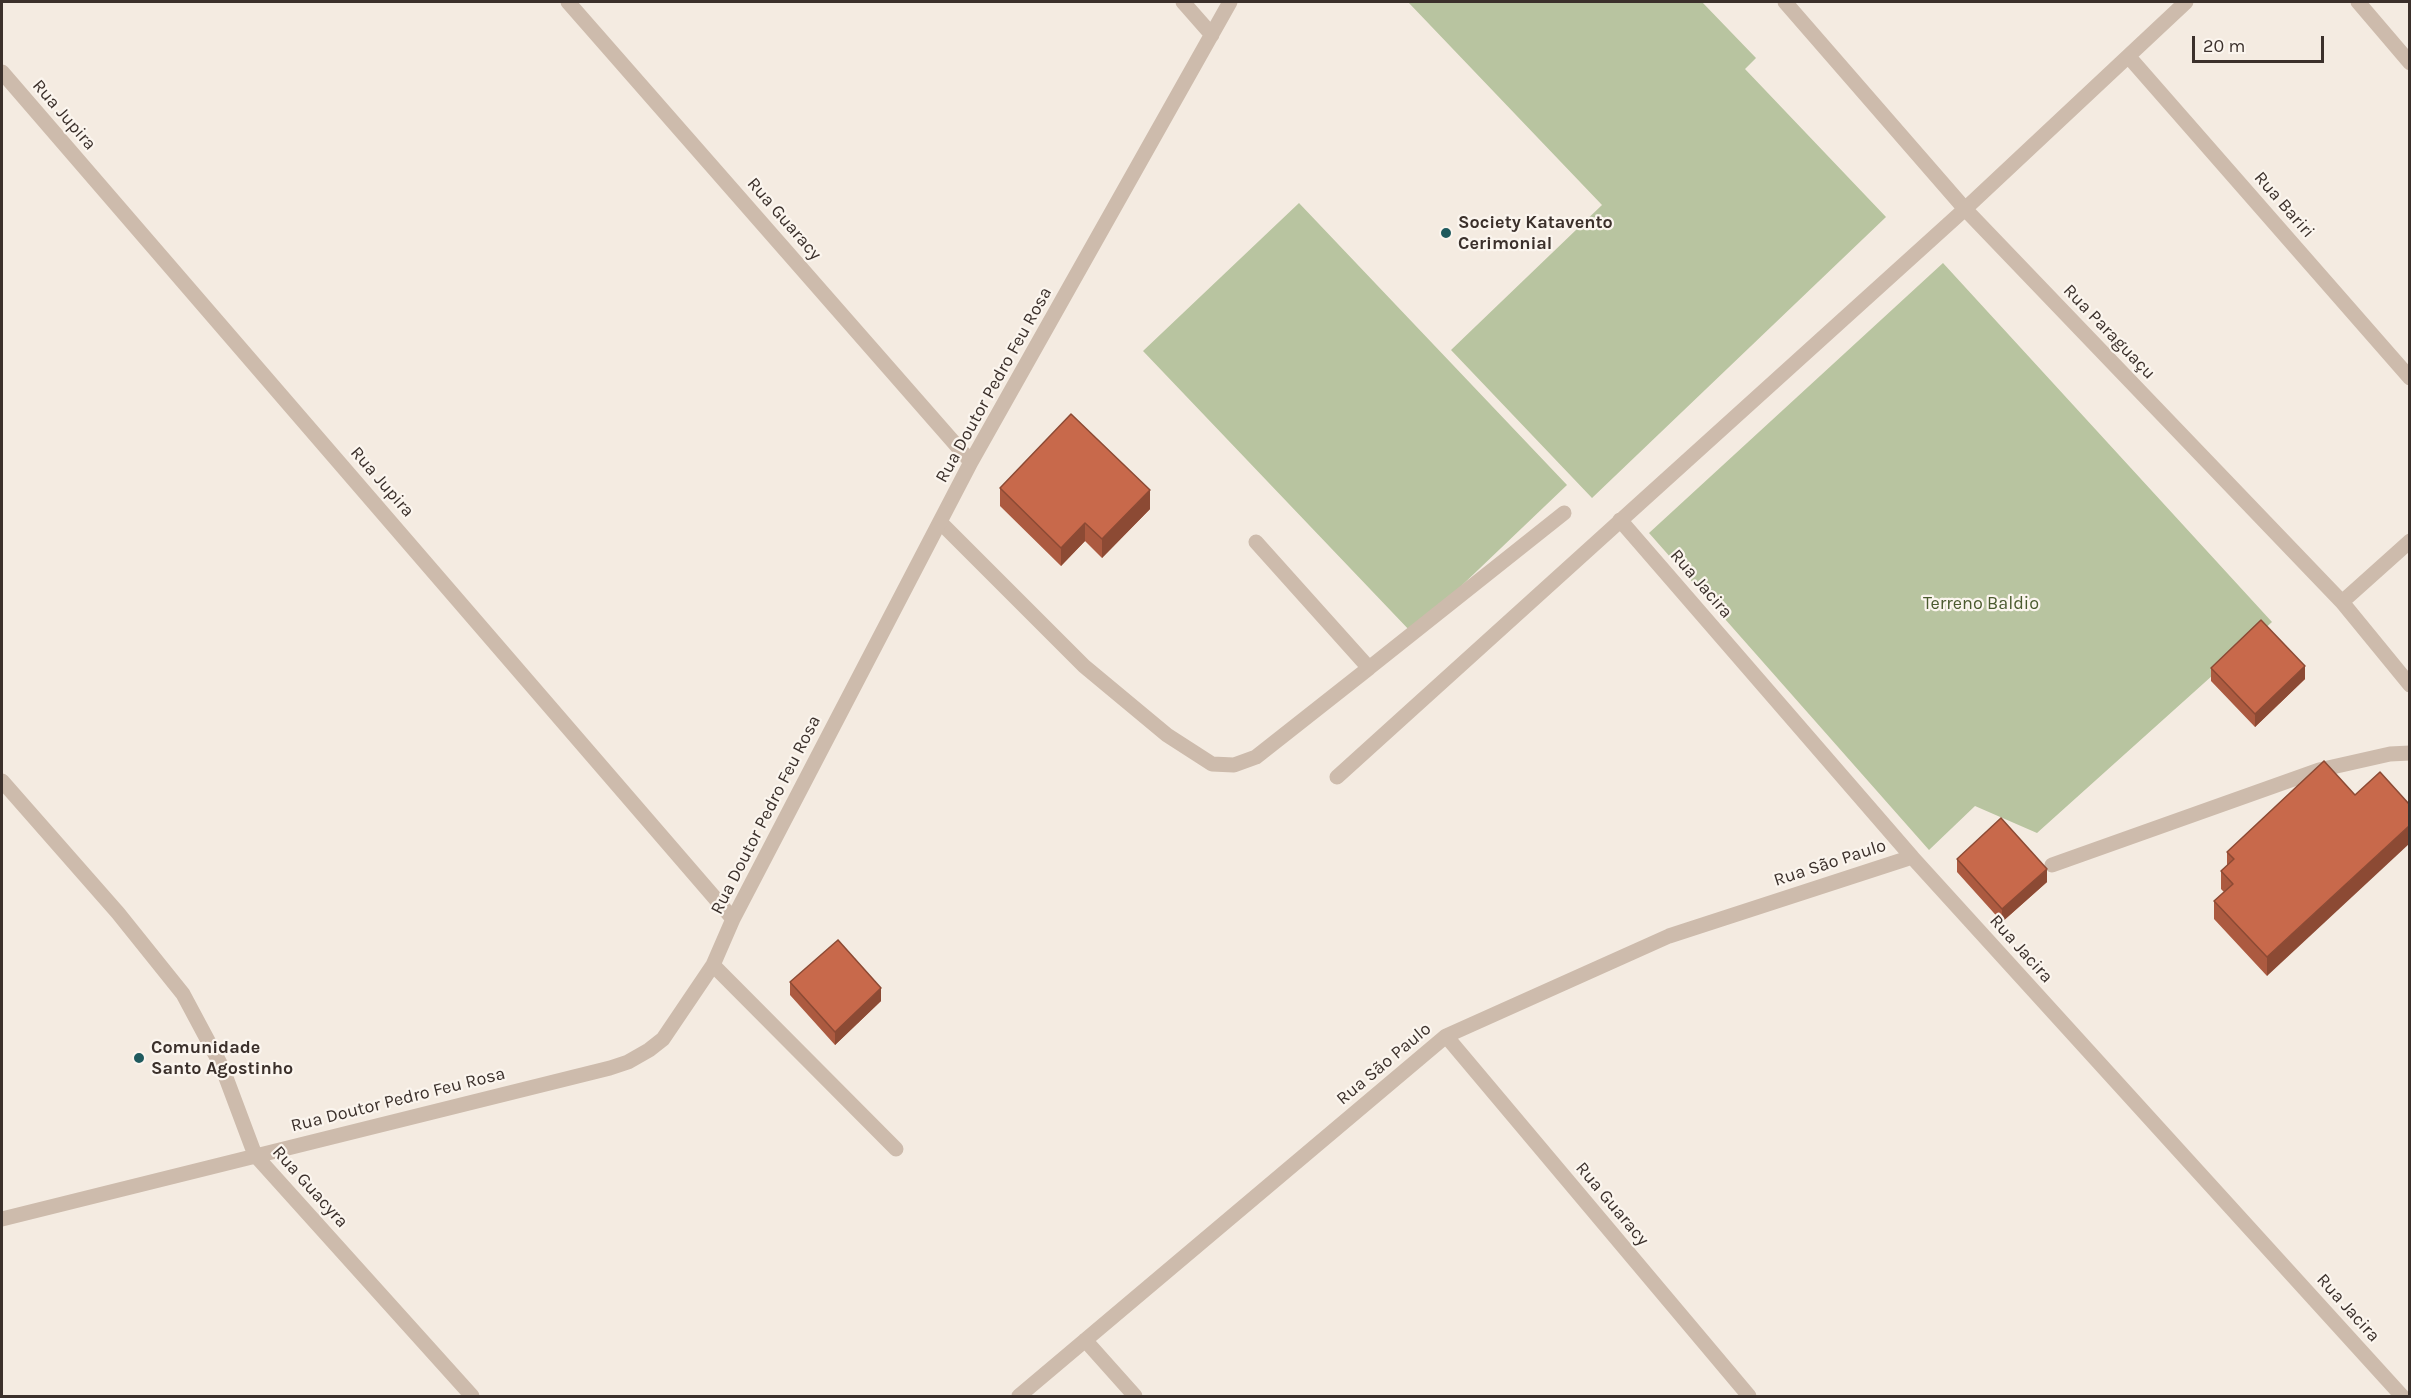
<!DOCTYPE html>
<html>
<head>
<meta charset="utf-8">
<style>
  body { margin:0 }
  #map { position:relative; width:2411px; height:1398px; overflow:hidden; background:#f4ebe1; font-family:Karla,sans-serif }
  canvas { display:block }
  .frame { position:absolute; inset:0; border:3px solid #3b302b; pointer-events:none }
  .scale { position:absolute; left:2192px; top:36px; width:132px; height:27px; box-sizing:border-box; border:3px solid #3b302b; border-top:0; padding-left:8px; font-size:18px; line-height:21px; white-space:nowrap; color:#3b302b; -webkit-text-stroke:4px #fbf5ee; paint-order:stroke }
</style>
</head>
<body>
<div id="map">
<canvas width="2411" height="1398"></canvas>
<div class="frame"></div>
<div class="scale">20 m</div>
</div>
<script>
const c = document.querySelector('canvas').getContext('2d');
c.lineJoin = 'round';
function fill(path, color) { c.fillStyle = color; c.fill(path, 'evenodd'); }
const toPath = rows => new Path2D(rows.map(r => 'M' + r).join(''));
function strokePath(path, color, width, dash) { c.strokeStyle = color; c.lineWidth = width; c.lineCap = dash ? 'butt' : 'round'; c.setLineDash(dash || []); c.stroke(path); }
function write(font, color, halo, rows, align = 'center') {
  c.font = font + ' Karla,sans-serif'; c.lineWidth = 4.5; c.setLineDash([]); c.textBaseline = 'middle'; c.strokeStyle = halo; c.fillStyle = color; for (const [text, x, y, turn = 0] of rows) {
    c.save(); c.translate(x, y); c.rotate((+turn || 0) * Math.PI / 180); c.textAlign = isNaN(turn) ? turn : align; if (halo) c.strokeText(text, 0, 0); c.fillText(text, 0, 0); c.restore();
  }
}
fill(toPath([
  [1408,2,1702,2,1756,58,1745,69,1886,217,1592,498,1451,350,1602,205],
  [1299,203,1567,485,1412,633,1143,351],
  [1943,263,2272,622,2037,833,1975,806,1929,850,1649,533]
]), '#b8c4a0');
strokePath(toPath([
  [941,523,1084,666,1167,735,1212,764,1234,765,1256,757,1369,668,1256,542],
  [1369,668,1564,513],
  [2052,865,2319,770,2390,754,2410,753]
]), '#cdbbac', 15);
strokePath(toPath([
  [568,2,971,462],
  [1183,2,1212,35],
  [1785,2,1965,209,2342,602,2410,685],
  [2358,2,2410,63],
  [2129,57,2410,378],
  [2,72,733,919],
  [1620,520,1912,857,2402,1396],
  [2342,602,2410,541],
  [1337,777,1965,209,2186,2],
  [2,781,118,913,183,994,222,1067,255,1155,472,1396],
  [713,965,896,1149],
  [1446,1036,1749,1396],
  [2,1219,610,1068,628,1062,649,1050,663,1039,713,965,733,919,971,462,1230,2],
  [1085,1340,1135,1396],
  [1019,1396,1446,1036,1669,936,1912,857]
]), '#cdbbac', 15);
fill(toPath([
  [1000,488,1150,509,1102,558,1085,541,1061,566,1000,506],
  [2211,668,2305,679,2255,727,2211,681],
  [2324,761,2267,976,2214,919,2214,901,2224,892,2221,889,2221,871,2227,866,2227,852],
  [1957,859,2047,882,2002,922,1957,872],
  [790,982,881,1001,835,1045,790,995]
]), '#ac5a40');
fill(toPath([
  [1150,490,1150,509,1102,558,1102,539],
  [1085,523,1085,541,1061,566,1061,548],
  [2305,666,2305,679,2255,727,2255,714],
  [2409,826,2409,844,2267,976,2267,957],
  [2047,869,2047,882,2002,922,2002,909],
  [881,988,881,1001,835,1045,835,1032]
]), '#8c4a34');
const building = toPath([
  [1071,414,1150,490,1102,539,1085,523,1061,548,1000,488,1071,414],
  [2261,620,2305,666,2255,714,2211,668,2261,620],
  [2324,761,2355,795,2380,772,2409,804,2409,826,2267,957,2214,901,2233,884,2221,871,2234,859,2227,852,2324,761],
  [2001,818,2047,869,2002,909,1957,859,2001,818],
  [838,940,881,988,835,1032,790,982,838,940]
]);
fill(building, '#c8694b');
strokePath(building, '#8c4a34', 1.5);
for (const [x, y, r, color] of [
  [1446,233,6,"#1f5a5e"],
  [139,1058,6,"#1f5a5e"]
]) { const dot = new Path2D(); dot.arc(x, y, r, 0, 2 * Math.PI); c.fillStyle = color; c.fill(dot); strokePath(dot, '#fbf5ee', 2); }
write('18px', '#3b302b', '#fbf5ee', [
  ["Rua Jupira",64,115,49],
  ["Rua Bariri",2284,205,49],
  ["Rua Guaracy",784,219,49],
  ["Rua Paraguaçu",2109,332,46],
  ["Rua Doutor Pedro Feu Rosa",994,385,-61],
  ["Rua Jupira",382,482,49],
  ["Rua Jacira",1701,584,49],
  ["Rua Doutor Pedro Feu Rosa",766,815,-63],
  ["Rua São Paulo",1830,863,-18],
  ["Rua Jacira",2021,949,48],
  ["Rua São Paulo",1384,1064,-40],
  ["Rua Doutor Pedro Feu Rosa",398,1100,-14],
  ["Rua Guacyra",310,1187,48],
  ["Rua Guaracy",1612,1204,50],
  ["Rua Jacira",2348,1308,48]
]);
write('bold 18px', '#3b302b', '#fbf5ee', [
  ["Society Katavento",1458,223],
  ["Cerimonial",1458,244],
  ["Comunidade",151,1048],
  ["Santo Agostinho",151,1069]
], 'left');
write('18px', '#4a5a2e', '#fbf5ee', [
  ["Terreno Baldio",1981,604]
]);
</script>
</body>
</html>
